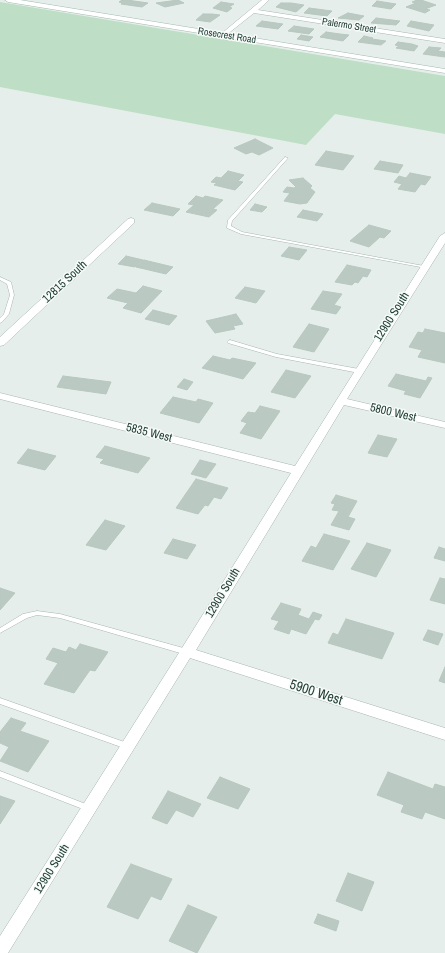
<!DOCTYPE html>
<html>
<head>
<meta charset="utf-8">
<style>
  body { margin:0 }
  canvas { display:block; background:#e5eeea }
</style>
</head>
<body>
<canvas width="445" height="953"></canvas>
<script>
const c = document.querySelector('canvas').getContext('2d');
c.lineJoin = 'round';
function fill(path, color) { c.fillStyle = color; c.fill(path, 'evenodd'); }
const toPath = rows => new Path2D(rows.map(r => 'M' + r).join(''));
function strokePath(path, color, width, dash) { c.strokeStyle = color; c.lineWidth = width; c.lineCap = dash ? 'butt' : 'round'; c.setLineDash(dash || []); c.stroke(path); }
function write(font, color, halo, rows, align = 'center') {
  c.font = font + ' "Archivo Narrow",sans-serif'; c.lineWidth = 3; c.setLineDash([]); c.textBaseline = 'middle'; c.strokeStyle = halo; c.fillStyle = color; for (const [text, x, y, turn = 0] of rows) {
    c.save(); c.translate(x, y); c.rotate((+turn || 0) * Math.PI / 180); c.textAlign = isNaN(turn) ? turn : align; if (halo) c.strokeText(text, 0, 0); c.fillText(text, 0, 0); c.restore();
  }
}
fill(toPath([
  [0,2,445,76,445,134,335,114,306,145,0,87]
]), '#bedfc5');
const building = toPath([
  [122,0,127,0,148,3,142,7,121,4,123,3,119,2,122,0],
  [178,0,184,3,165,7,156,3,178,0],
  [417,0,421,0,436,5,425,9,430,10,425,13,406,7,416,3,412,2,417,0],
  [377,1,396,4,391,9,372,6,377,1],
  [221,2,234,4,229,7,232,8,227,12,213,8,221,2],
  [281,3,291,3,304,5,296,12,276,7,281,3],
  [309,8,332,11,327,16,304,13,309,8],
  [348,13,364,16,359,20,338,18,348,13],
  [203,14,212,14,220,15,210,22,196,20,203,14],
  [376,18,400,21,396,25,371,23,376,18],
  [262,21,283,24,278,29,256,26,262,21],
  [411,21,434,25,429,31,407,26,411,21],
  [294,26,314,29,309,34,288,31,294,26],
  [326,32,340,34,349,35,343,41,320,37,326,32],
  [301,35,313,37,309,41,297,39,301,35],
  [364,36,373,38,372,39,386,41,381,45,358,42,364,36],
  [398,42,412,44,418,46,414,51,396,48,399,46,395,45,398,42],
  [429,47,441,48,438,51,445,52,445,57,423,54,429,47],
  [255,139,273,148,259,155,252,152,246,154,234,148,255,139],
  [326,151,354,156,343,170,315,165,326,151],
  [380,161,403,165,398,173,374,169,380,161],
  [228,171,244,175,238,181,243,182,235,190,214,185,217,183,211,182,216,177,221,178,228,171],
  [410,173,431,177,425,185,421,184,415,192,398,189,402,184,394,182,399,176,406,178,410,173],
  [303,178,312,186,310,188,315,192,307,203,300,204,284,201,290,193,283,192,287,187,294,188,296,187,289,180,303,178],
  [196,196,203,198,205,196,223,200,213,209,217,210,209,217,186,212,194,205,188,204,196,196],
  [152,203,180,209,173,216,144,210,152,203],
  [255,204,267,207,262,212,250,210,255,204],
  [303,210,323,214,317,221,297,217,303,210],
  [369,225,391,231,384,238,380,237,369,247,350,241,369,225],
  [289,247,307,250,299,260,281,256,289,247],
  [126,256,143,260,135,267,118,264,126,256],
  [144,260,173,267,166,274,136,267,144,260],
  [347,265,371,270,367,277,363,276,358,283,355,282,352,285,335,282,347,265],
  [143,286,162,291,141,313,123,308,128,303,107,298,117,289,136,293,143,286],
  [245,287,265,291,256,303,235,298,245,287],
  [323,291,342,294,334,305,341,307,336,314,311,309,323,291],
  [153,310,177,316,169,325,145,319,153,310],
  [236,314,243,324,233,326,235,329,215,333,206,321,236,314],
  [309,324,329,329,314,352,293,347,309,324],
  [425,329,445,333,445,363,418,357,422,350,409,347,418,332,423,333,425,329],
  [213,356,230,360,232,358,256,363,243,379,202,368,213,356],
  [286,370,311,376,295,398,271,392,286,370],
  [396,374,426,381,428,377,432,378,420,398,404,394,406,391,388,386,396,374],
  [63,376,111,382,106,394,57,387,63,376],
  [184,379,193,382,187,390,177,387,184,379],
  [173,397,196,402,198,399,213,403,199,423,160,413,173,397],
  [260,406,280,411,261,439,240,433,247,423,241,421,248,412,255,413,260,406],
  [378,435,397,439,387,457,368,453,378,435],
  [105,446,150,458,138,473,100,463,104,459,96,457,105,446],
  [28,449,56,456,45,470,17,463,28,449],
  [200,460,216,464,206,478,191,474,200,460],
  [196,479,228,488,221,499,214,497,208,506,205,505,198,514,176,508,196,479],
  [336,495,357,501,348,517,355,519,349,530,331,525,339,511,332,510,335,504,331,503,336,495],
  [105,520,125,526,106,550,86,545,105,520],
  [324,534,350,541,333,570,302,561,311,546,316,548,324,534],
  [173,539,196,545,187,559,164,553,173,539],
  [367,543,391,550,376,577,351,569,367,543],
  [439,547,445,549,445,561,434,558,439,547],
  [440,578,445,579,445,604,430,600,440,578],
  [0,588,15,593,0,610,0,588],
  [281,603,301,609,298,615,309,619,313,612,322,615,319,620,315,619,306,634,291,629,289,634,274,629,279,621,271,619,281,603],
  [346,619,394,633,382,659,328,643,333,633,338,635,346,619],
  [428,630,443,634,438,645,423,640,428,630],
  [80,644,108,652,95,671,90,670,74,693,44,684,58,663,46,659,53,648,66,652,69,647,76,650,80,644],
  [445,667,445,683,439,681,445,667],
  [11,718,26,723,20,731,49,741,28,772,0,761,9,747,0,743,0,732,11,718],
  [388,772,433,789,435,784,445,787,445,819,425,812,422,819,401,812,404,805,377,795,388,772],
  [220,777,250,789,238,809,207,798,220,777],
  [168,791,201,804,193,817,176,810,167,824,152,818,168,791],
  [0,796,15,801,0,824,0,796],
  [131,864,172,879,161,900,151,896,138,919,107,907,131,864],
  [348,873,374,882,362,911,336,901,348,873],
  [188,905,217,917,197,953,169,941,188,905],
  [318,914,339,921,336,931,314,923,318,914]
]);
fill(building, '#bac9c2');
strokePath(building, '#b7c8c0', 1);
const lane = toPath([
  [285,157,288,158,232,221,231,226,242,232,424,266,426,266,426,268,241,234,227,228,227,227,228,220,285,157],
  [0,277,11,282,14,295,9,314,2,322,0,323,0,318,4,314,10,295,7,284,0,280,0,277],
  [230,340,277,354,359,369,362,371,359,373,276,357,228,343,227,342,228,341,230,340],
  [37,611,60,614,187,649,189,650,191,652,189,654,187,655,60,618,37,615,27,618,0,633,0,628,23,614,37,611],
  [0,698,130,744,131,746,130,748,127,749,124,748,0,704,0,698],
  [0,771,91,806,92,808,91,810,88,811,0,777,0,771]
]);
const street = toPath([
  [262,0,269,0,258,10,445,39,445,43,254,13,225,36,221,36,221,34,262,0],
  [131,218,134,219,134,223,4,345,0,346,0,337,128,219,131,218],
  [445,233,445,243,347,399,445,422,445,428,344,405,196,650,445,728,445,740,190,658,8,953,0,953,0,936,182,648,291,473,0,399,0,393,295,466,440,236,445,233]
]);
const secondary = toPath([
  [5,0,20,0,445,69,445,73,8,2,5,0]
]);
strokePath(lane, '#a7b6b1', 1);
strokePath(street, '#a7b6b1', 1);
strokePath(secondary, '#a3bab1', 1);
fill(lane, '#fff');
fill(street, '#fff');
fill(secondary, '#fff');
write('10px', '#234038', '#f6faf8', [
  ["Palermo Street",349,26,9],
  ["Rosecrest Road",227,36,9]
]);
write('12px', '#234038', '#f6faf8', [
  ["12815 South",65,282,-43],
  ["12900 South",392,317,-58],
  ["5800 West",393,413,13],
  ["5835 West",149,433,14],
  ["12900 South",223,593,-59],
  ["12900 South",52,869,-58]
]);
write('14px', '#234038', '#f6faf8', [
  ["5900 West",316,693,18]
]);
</script>
</body>
</html>
